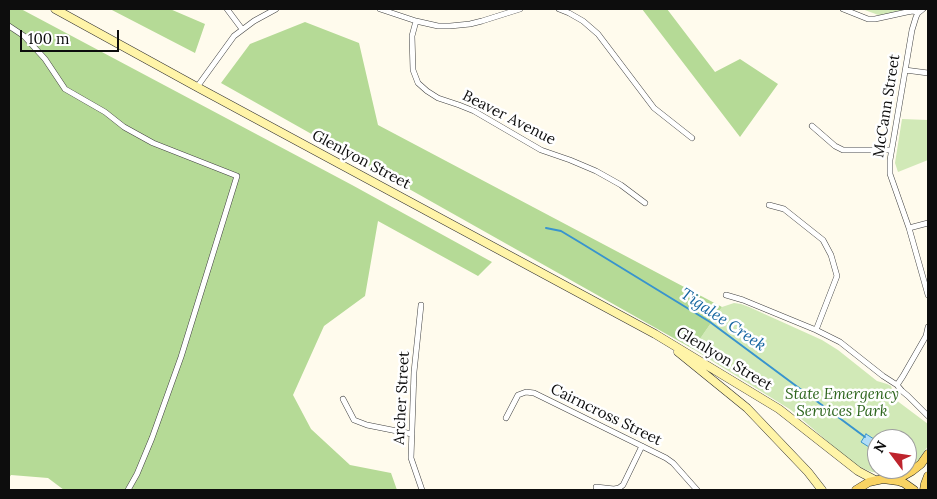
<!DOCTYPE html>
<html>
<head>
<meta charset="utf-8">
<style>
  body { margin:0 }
  #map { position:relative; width:937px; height:499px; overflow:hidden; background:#fffbed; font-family:Lora,serif }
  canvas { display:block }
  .frame { position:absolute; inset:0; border:10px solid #0d0d0d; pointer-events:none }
  .north { position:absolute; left:867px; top:429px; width:50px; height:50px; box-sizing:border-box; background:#fff; border:1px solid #9e9e9e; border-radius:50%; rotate:301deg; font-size:14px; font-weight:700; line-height:20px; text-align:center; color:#0d0d0d }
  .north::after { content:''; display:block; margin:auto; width:18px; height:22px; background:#be242d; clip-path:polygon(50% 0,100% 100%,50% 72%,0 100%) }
  .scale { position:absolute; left:20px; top:30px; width:99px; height:22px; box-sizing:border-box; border:2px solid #0d0d0d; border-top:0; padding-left:6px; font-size:15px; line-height:18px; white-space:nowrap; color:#0d0d0d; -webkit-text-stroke:4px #fff; paint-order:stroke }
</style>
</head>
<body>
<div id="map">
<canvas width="937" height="499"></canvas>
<div class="frame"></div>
<div class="north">N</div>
<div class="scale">100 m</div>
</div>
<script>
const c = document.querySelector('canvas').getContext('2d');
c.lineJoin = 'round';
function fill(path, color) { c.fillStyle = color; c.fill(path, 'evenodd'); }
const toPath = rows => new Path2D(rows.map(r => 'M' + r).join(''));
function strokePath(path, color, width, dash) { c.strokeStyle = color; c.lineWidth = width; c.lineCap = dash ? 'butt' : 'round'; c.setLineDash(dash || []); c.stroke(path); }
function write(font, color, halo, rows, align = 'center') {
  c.font = font + ' Lora,serif'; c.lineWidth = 5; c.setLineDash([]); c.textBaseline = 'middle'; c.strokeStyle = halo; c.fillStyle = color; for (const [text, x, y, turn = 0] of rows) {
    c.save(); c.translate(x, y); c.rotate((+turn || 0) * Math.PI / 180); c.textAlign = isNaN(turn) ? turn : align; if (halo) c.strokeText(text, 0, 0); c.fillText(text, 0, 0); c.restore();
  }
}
fill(toPath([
  [862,9,915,9,911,14,884,17],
  [902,119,928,120,928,160,898,172,895,163],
  [734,303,741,304,749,307,822,340,838,350,877,381,887,384,891,386,896,400,928,424,928,446,919,459,912,467,903,472,883,473,872,472,864,469,854,464,791,410,693,349,722,307],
  [877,439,907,439,907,469,877,469]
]), '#d1e9b7');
fill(toPath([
  [9,9,21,9,352,185,492,262,478,276,378,221,365,296,324,326,293,395,311,429,350,465,391,473,397,490,64,490,48,478,11,475,9,478],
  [110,9,170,9,205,24,195,53],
  [642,9,667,9,715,72,740,59,778,84,740,137],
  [305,22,359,43,378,125,722,307,693,349,221,83,250,44]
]), '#b5da96');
const water = toPath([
  [866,434,877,441,877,452,861,442,866,434]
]);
fill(water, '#b1ddf7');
strokePath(water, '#3894ce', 1);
strokePath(toPath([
  [546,228,561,231,581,243,710,322,865,437]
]), '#3894ce', 2);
const street = toPath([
  [227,9,242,29],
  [380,9,416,21,438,26,450,26,470,24,482,21,520,9],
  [559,9,569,13,583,21,598,34,654,108,692,138],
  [843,9,868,19,875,19,907,12,913,11,918,13],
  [923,9,918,13,916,17,912,30,890,160,890,174,909,228,928,295],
  [416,21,412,36,413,70,418,83,427,91,438,98,459,105,474,111,541,150,570,160,596,171,621,185,645,203],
  [9,26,24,36,45,59,65,89,105,112,124,127,153,143,237,176,181,357,152,438,137,474,128,490],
  [905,70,928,73],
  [197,87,234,36,254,21,276,9],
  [812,126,835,146,843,150,891,150],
  [769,205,784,209,823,240,831,255,837,276,816,330],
  [909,228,928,223],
  [726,295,743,300,816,330,840,342,883,376,897,385,902,391,908,396,928,416],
  [421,305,414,372,411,458,422,490],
  [897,385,903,376,926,336,928,327],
  [343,399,354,420,367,425,412,434],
  [506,418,518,395,526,392,534,393,666,458,673,463,697,490],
  [596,487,614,489,619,488,623,485,642,446]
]);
const secondary = toPath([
  [55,9,197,87,655,334,779,409,858,471,875,480],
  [678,352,747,408,808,472,822,490]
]);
const primary = toPath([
  [893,479,905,475,912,471,921,464,928,454],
  [856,490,869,482,883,479,898,481,904,483,914,490],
  [924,490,925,484,928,476]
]);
strokePath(street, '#404040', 6);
strokePath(secondary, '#2f2f2f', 9);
strokePath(primary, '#1e1e1e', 9);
strokePath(street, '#fff', 5);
strokePath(secondary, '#fff4a8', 8);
strokePath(primary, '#f9d363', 8);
write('15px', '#0d0d0d', '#fff', [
  ["McCann Street",887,106,-81],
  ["Beaver Avenue",509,118,27],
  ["Glenlyon Street",361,160,28],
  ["Glenlyon Street",724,359,31],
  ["Archer Street",402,398,-87],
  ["Cairncross Street",606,415,26]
]);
write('italic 15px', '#2d651d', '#fff', [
  ["State Emergency",842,395],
  ["Services Park",842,412]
]);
write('italic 16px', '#1565a0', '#fff', [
  ["Tigalee Creek",723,320,34]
]);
</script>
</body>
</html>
